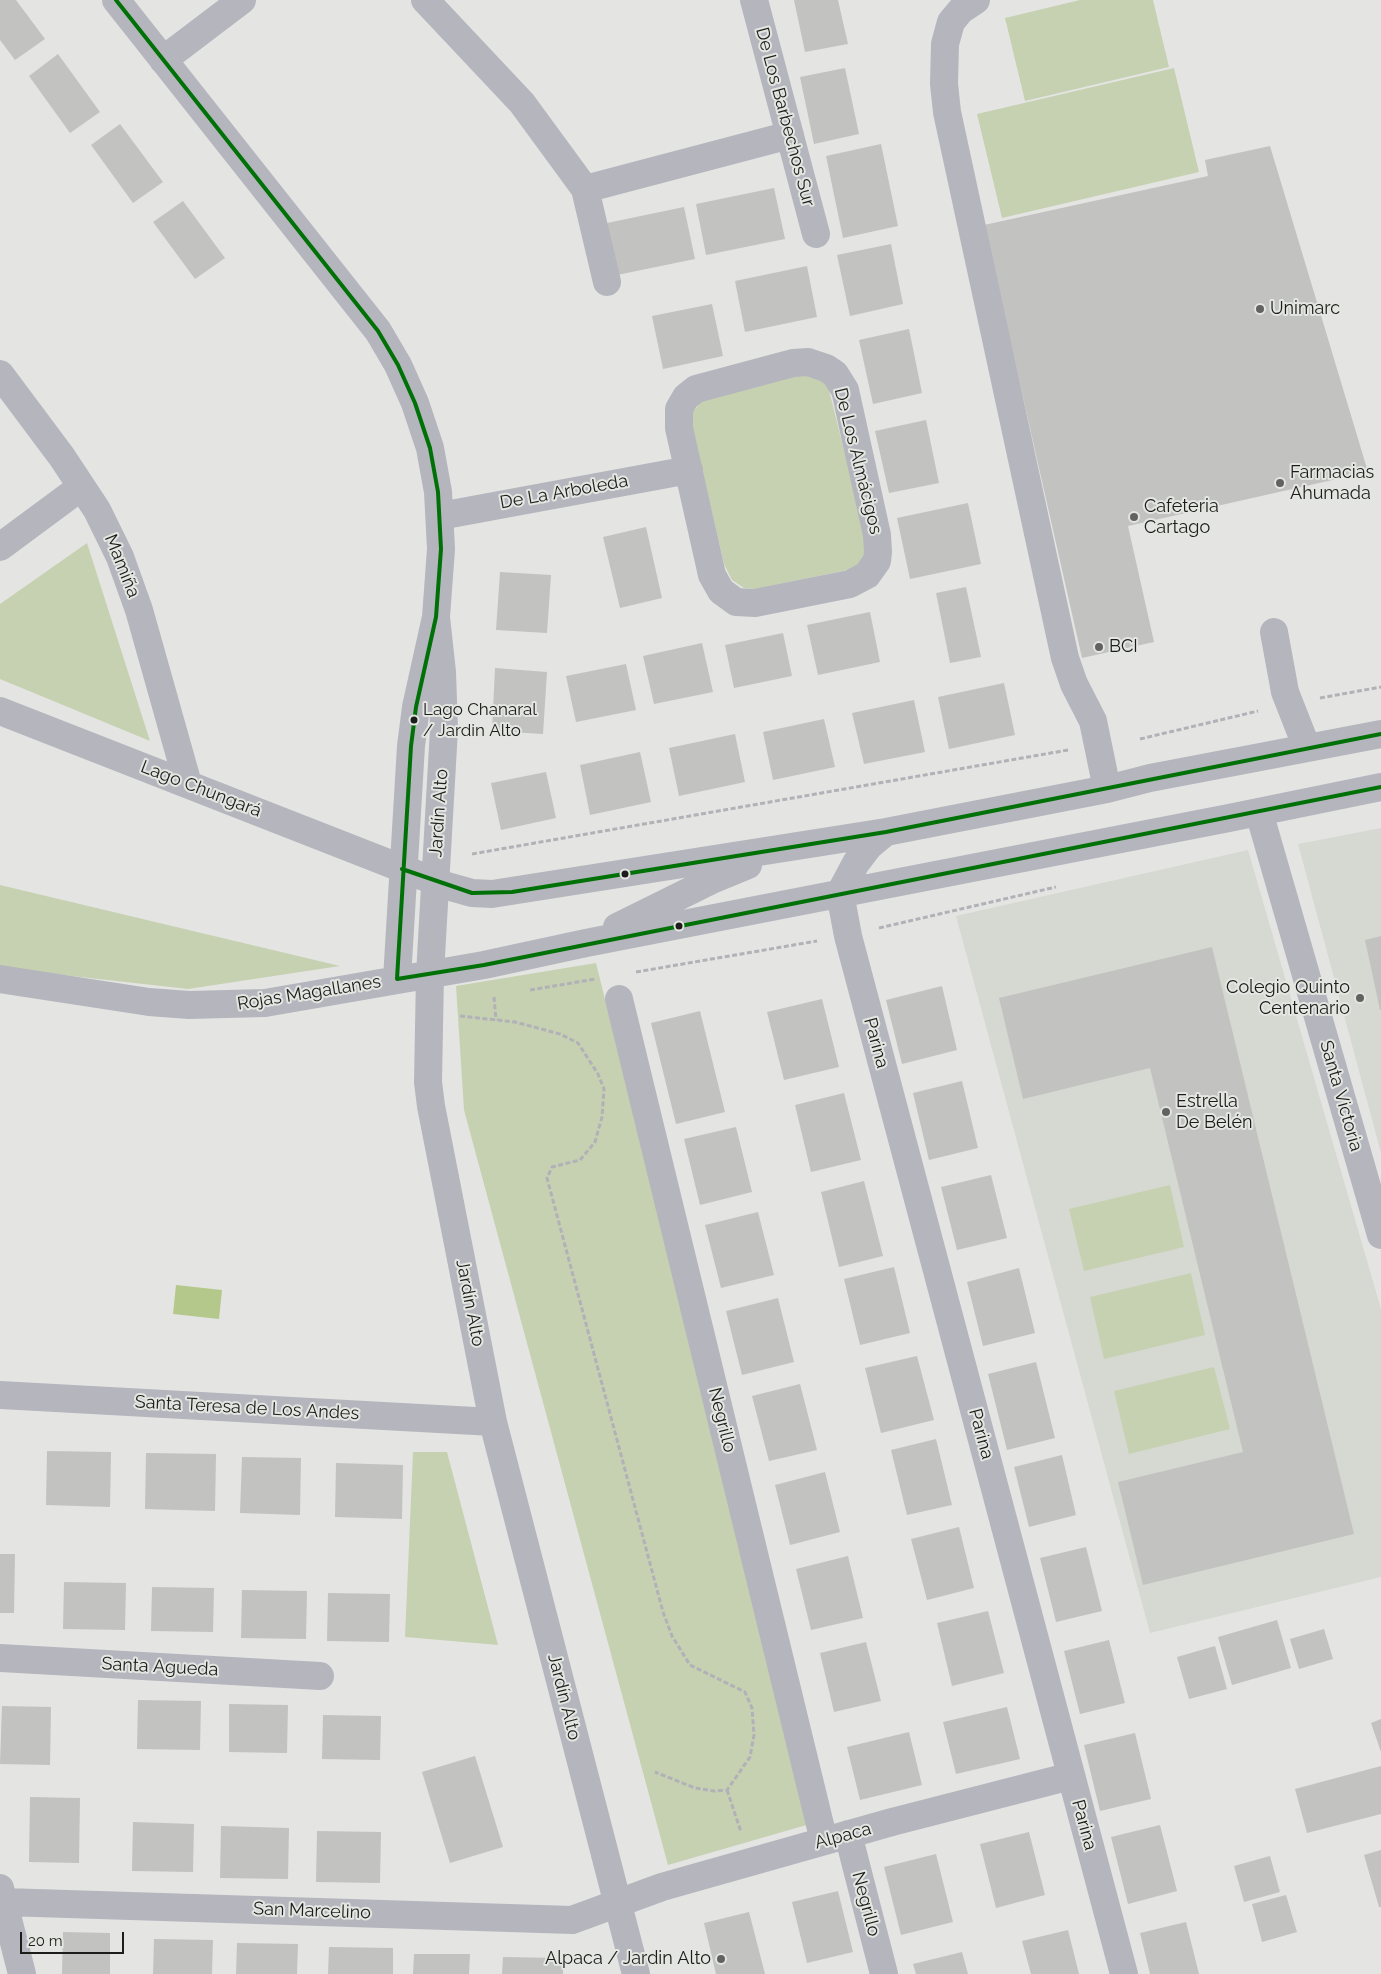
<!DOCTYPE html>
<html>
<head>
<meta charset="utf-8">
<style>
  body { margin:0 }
  #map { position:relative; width:1381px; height:1974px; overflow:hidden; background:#e4e5e2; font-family:Raleway,sans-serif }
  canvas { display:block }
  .scale { position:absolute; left:20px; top:1932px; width:104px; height:22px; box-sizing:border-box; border:2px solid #1c1d1b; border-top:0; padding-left:6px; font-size:15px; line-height:18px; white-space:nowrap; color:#1c1d1b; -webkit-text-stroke:4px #e4e6e1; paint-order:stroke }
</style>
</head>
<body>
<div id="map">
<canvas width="1381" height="1974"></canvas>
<div class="scale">20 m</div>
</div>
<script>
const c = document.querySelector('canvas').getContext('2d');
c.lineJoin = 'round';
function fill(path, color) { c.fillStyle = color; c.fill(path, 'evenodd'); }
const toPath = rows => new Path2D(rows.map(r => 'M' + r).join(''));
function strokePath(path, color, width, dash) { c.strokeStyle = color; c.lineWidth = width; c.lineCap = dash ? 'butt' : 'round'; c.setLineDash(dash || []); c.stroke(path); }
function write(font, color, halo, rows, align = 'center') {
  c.font = font + ' Raleway,sans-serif'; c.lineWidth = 4; c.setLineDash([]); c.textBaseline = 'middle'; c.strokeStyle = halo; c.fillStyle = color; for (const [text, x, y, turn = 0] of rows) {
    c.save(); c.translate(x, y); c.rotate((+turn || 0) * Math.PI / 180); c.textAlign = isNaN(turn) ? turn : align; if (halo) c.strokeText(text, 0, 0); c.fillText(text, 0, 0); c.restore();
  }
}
fill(toPath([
  [1381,828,1381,1153,1298,844],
  [1248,850,1381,1309,1381,1577,1150,1633,956,916]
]), '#d6d9d1');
fill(toPath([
  [1080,0,1153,0,1169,67,1025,101,1005,18],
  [1174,68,1199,172,1002,218,977,114],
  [803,374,812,374,828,386,867,542,863,561,852,569,756,589,744,588,732,580,724,564,692,425,692,413,702,401],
  [87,543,150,741,0,679,0,604],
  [0,885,340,966,188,989,0,968],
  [596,963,810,1824,668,1865,464,1110,456,986],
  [1170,1185,1184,1247,1084,1271,1069,1209],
  [1191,1273,1205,1335,1104,1359,1090,1297],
  [1214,1367,1230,1429,1129,1454,1114,1391],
  [413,1452,447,1452,498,1645,405,1637]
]), '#c6d1b2');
fill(toPath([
  [176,1285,222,1290,219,1319,173,1314]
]), '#b4c88c');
fill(toPath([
  [0,0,16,0,45,39,15,60,0,40],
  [794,0,838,0,848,44,805,52],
  [58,54,100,112,70,133,29,76],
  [845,68,859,134,814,144,800,77],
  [120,124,163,182,133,203,91,145],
  [881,144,898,226,843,238,826,156],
  [1270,146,1368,472,1128,526,1154,642,1082,658,984,225,1208,176,1205,160],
  [774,188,785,239,706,255,696,204],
  [183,201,225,258,195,279,153,222],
  [684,207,695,259,617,275,607,223],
  [891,244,903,304,850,316,837,255],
  [807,266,817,317,745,332,735,281],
  [712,304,723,356,663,369,652,316],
  [909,329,922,393,873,404,859,340],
  [926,420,939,483,889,493,875,431],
  [968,503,981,564,910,579,897,518],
  [646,527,662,598,620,608,603,537],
  [500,572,551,575,547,633,496,630],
  [966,587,981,657,950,663,936,593],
  [870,612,880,662,818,675,807,625],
  [783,633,792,676,734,688,725,645],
  [702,643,713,692,654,704,643,656],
  [626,664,636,710,576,722,566,676],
  [495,668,547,672,543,734,492,731],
  [1004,683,1015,735,949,749,938,697],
  [914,700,925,752,864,764,852,713],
  [824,719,835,767,773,780,763,732],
  [735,734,745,782,679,796,669,748],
  [640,752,651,802,590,815,580,765],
  [546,772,556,818,501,830,491,783],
  [1381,936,1381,1010,1380,1010,1365,940],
  [1212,947,1354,1534,1143,1585,1118,1482,1243,1452,1150,1068,1023,1099,999,998],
  [942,986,957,1050,902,1064,886,1000],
  [822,999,839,1067,784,1080,767,1012],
  [700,1011,725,1112,676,1124,651,1023],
  [962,1081,978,1148,929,1160,913,1093],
  [844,1093,861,1160,811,1172,795,1105],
  [736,1127,752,1192,700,1205,684,1139],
  [991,1175,1007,1238,957,1250,941,1187],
  [864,1181,883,1256,839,1267,821,1192],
  [758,1212,774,1275,721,1288,705,1225],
  [894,1267,910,1333,860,1345,844,1279],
  [1019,1268,1035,1333,983,1346,967,1282],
  [778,1298,794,1362,742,1375,726,1311],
  [917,1356,934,1420,881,1433,865,1368],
  [1036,1362,1055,1438,1007,1450,988,1374],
  [800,1384,817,1450,769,1461,752,1396],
  [936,1439,952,1505,907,1515,891,1450],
  [47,1451,111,1452,110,1507,46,1505],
  [146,1453,216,1454,215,1511,145,1509],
  [1062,1455,1076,1515,1029,1527,1014,1467],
  [242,1457,301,1458,300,1515,240,1513],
  [336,1463,403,1465,402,1519,335,1517],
  [825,1472,840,1532,790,1545,775,1485],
  [959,1527,974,1588,927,1600,911,1539],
  [1086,1547,1102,1611,1056,1622,1040,1558],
  [0,1554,15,1554,14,1613,0,1613],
  [848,1556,863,1618,811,1630,796,1569],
  [64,1582,126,1583,125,1630,63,1629],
  [152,1587,214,1588,213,1632,151,1631],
  [242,1590,307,1591,306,1639,241,1638],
  [328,1593,390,1594,389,1642,327,1641],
  [988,1611,1004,1673,952,1686,937,1623],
  [1277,1620,1291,1668,1232,1685,1218,1637],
  [1324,1629,1333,1659,1299,1669,1290,1639],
  [1109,1640,1125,1703,1080,1714,1064,1651],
  [866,1642,881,1701,834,1712,820,1653],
  [1215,1646,1227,1689,1189,1699,1177,1657],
  [138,1700,201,1701,200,1750,137,1749],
  [229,1704,288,1705,287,1753,229,1752],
  [2,1706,51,1707,50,1765,0,1764],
  [1007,1707,1020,1759,956,1774,943,1722],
  [323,1715,381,1716,380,1760,322,1759],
  [1381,1719,1381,1752,1371,1723],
  [909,1732,922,1785,860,1800,847,1747],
  [1135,1733,1151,1799,1100,1811,1084,1745],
  [475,1756,503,1847,450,1863,422,1772],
  [1381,1766,1381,1814,1307,1833,1295,1789],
  [30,1797,80,1798,79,1863,29,1862],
  [133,1822,194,1824,193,1872,132,1871],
  [1160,1825,1177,1891,1128,1904,1111,1837],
  [221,1826,289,1828,288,1879,220,1878],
  [317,1831,381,1832,380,1883,316,1882],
  [1029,1832,1045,1895,996,1908,980,1844],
  [1381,1850,1381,1907,1379,1907,1364,1855],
  [936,1854,953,1922,901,1935,884,1867],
  [1270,1856,1280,1892,1244,1902,1234,1866],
  [838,1891,853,1952,807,1963,792,1902],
  [1286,1895,1297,1932,1262,1942,1252,1904],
  [749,1912,765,1974,716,1974,704,1923],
  [1186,1922,1199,1974,1150,1974,1140,1933],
  [1068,1930,1079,1974,1031,1974,1022,1941],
  [63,1932,110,1933,110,1974,62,1974],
  [154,1939,213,1940,212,1974,153,1974],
  [237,1943,298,1944,297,1974,236,1974],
  [329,1947,393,1948,393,1974,328,1974],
  [962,1952,968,1974,916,1974,913,1964],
  [414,1954,470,1954,469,1974,413,1974],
  [503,1957,563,1958,563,1974,502,1974]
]), '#c2c2c0');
strokePath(toPath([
  [1320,698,1381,687],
  [1140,739,1258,711],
  [472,854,1068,750],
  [879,928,1056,887],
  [636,972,817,941],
  [530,990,595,979],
  [494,997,496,1020],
  [460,1016,515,1022,560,1034,578,1043,598,1074,604,1089,602,1117,595,1142,580,1160,552,1167,547,1178,663,1612,672,1636,690,1665,745,1692,752,1708,754,1735,750,1757,727,1790,714,1791,695,1788,655,1772],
  [727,1790,741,1832]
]), '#b1b1b7', 3, [5, 2.5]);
strokePath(toPath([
  [116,0,378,331,398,365,415,403,430,448,438,492,441,549,436,617,416,707,411,746,397,979],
  [425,0,522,103,585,189,607,282],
  [754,0,816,234],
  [976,0,961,10,951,22,945,44,944,84,947,112,1065,658,1074,684,1093,721,1107,789],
  [163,60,242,0],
  [585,189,790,135],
  [808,362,826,368,835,374,845,390,877,535,878,552,877,561,867,575,850,584,755,603,736,602,721,591,712,575,679,428,679,409,686,397,696,389,793,363,808,362],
  [0,374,62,457,97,510,120,557,139,610,188,784],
  [440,516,689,470],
  [0,547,81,487],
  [436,617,442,672,444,729,430,974,428,1082,431,1106,493,1422,636,1974],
  [1274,632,1285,692,1307,748],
  [0,711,447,886,472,893,492,894,886,832,1107,789,1150,778,1381,734],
  [1259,812,1381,1235],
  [840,893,848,936,1124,1974],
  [840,893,856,863,869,846,886,832],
  [617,927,714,879,748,865],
  [0,979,149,1002,189,1005,265,1003,484,965,586,943,1229,818,1381,787],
  [619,999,824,1841],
  [0,1395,493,1422],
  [0,1658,320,1676],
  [848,1834,884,1974],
  [0,1888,22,1974],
  [4,1902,572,1920,662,1887,892,1822,1071,1776]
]), '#b5b5be', 28);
strokePath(toPath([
  [116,0,378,331,398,365,415,403,430,448,438,492,441,549,436,617,416,707,411,746,397,979,484,965,1381,787],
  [402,869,472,893,512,892,886,832,1381,734]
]), '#007106', 4);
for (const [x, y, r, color] of [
  [1260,309,5,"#626361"],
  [1280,483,5,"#626361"],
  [1134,517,5,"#626361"],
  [1099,647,5,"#626361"],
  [414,720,4.5,"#1c1d1b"],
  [625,874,4.5,"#1c1d1b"],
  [679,926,4.5,"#1c1d1b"],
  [1360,998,5,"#626361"],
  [1166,1112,5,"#626361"],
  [721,1959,5,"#626361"]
]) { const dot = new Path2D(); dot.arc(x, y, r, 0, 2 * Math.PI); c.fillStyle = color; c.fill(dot); strokePath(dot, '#e4e6e1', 2); }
write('17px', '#1c1d1b', '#e4e6e1', [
  ["Lago Chanaral",423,710],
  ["/ Jardin Alto",423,731]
], 'left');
write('18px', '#1c1d1b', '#e4e6e1', [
  ["De Los Barbechos Sur",785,117,75],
  ["De Los Almácigos",858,461,76],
  ["De La Arboleda",564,492,-10],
  ["Mamiña",122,566,68],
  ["Lago Chungará",201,789,21],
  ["Jardín Alto",439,813,-86],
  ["Rojas Magallanes",309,993,-9],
  ["Parina",876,1043,75],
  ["Santa Victoria",1341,1096,74],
  ["Jardín Alto",470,1303,79],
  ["Santa Teresa de Los Andes",247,1408,3],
  ["Negrillo",722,1420,76],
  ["Parina",981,1434,75],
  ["Santa Agueda",160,1667,3],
  ["Jardín Alto",564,1697,76],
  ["Parina",1084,1825,75],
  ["Alpaca",843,1836,-15],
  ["Negrillo",866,1904,75],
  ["San Marcelino",312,1911,2]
]);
write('18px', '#1c1d1b', '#e4e6e1', [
  ["Unimarc",1270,309],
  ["Farmacias",1290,473],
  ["Ahumada",1290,494],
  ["Cafeteria",1144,507],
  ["Cartago",1144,528],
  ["BCI",1109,647],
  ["Colegio Quinto",1350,988,"right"],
  ["Centenario",1350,1009,"right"],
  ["Estrella",1176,1102],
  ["De Belén",1176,1123],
  ["Alpaca / Jardin Alto",711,1959,"right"]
], 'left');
</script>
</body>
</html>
